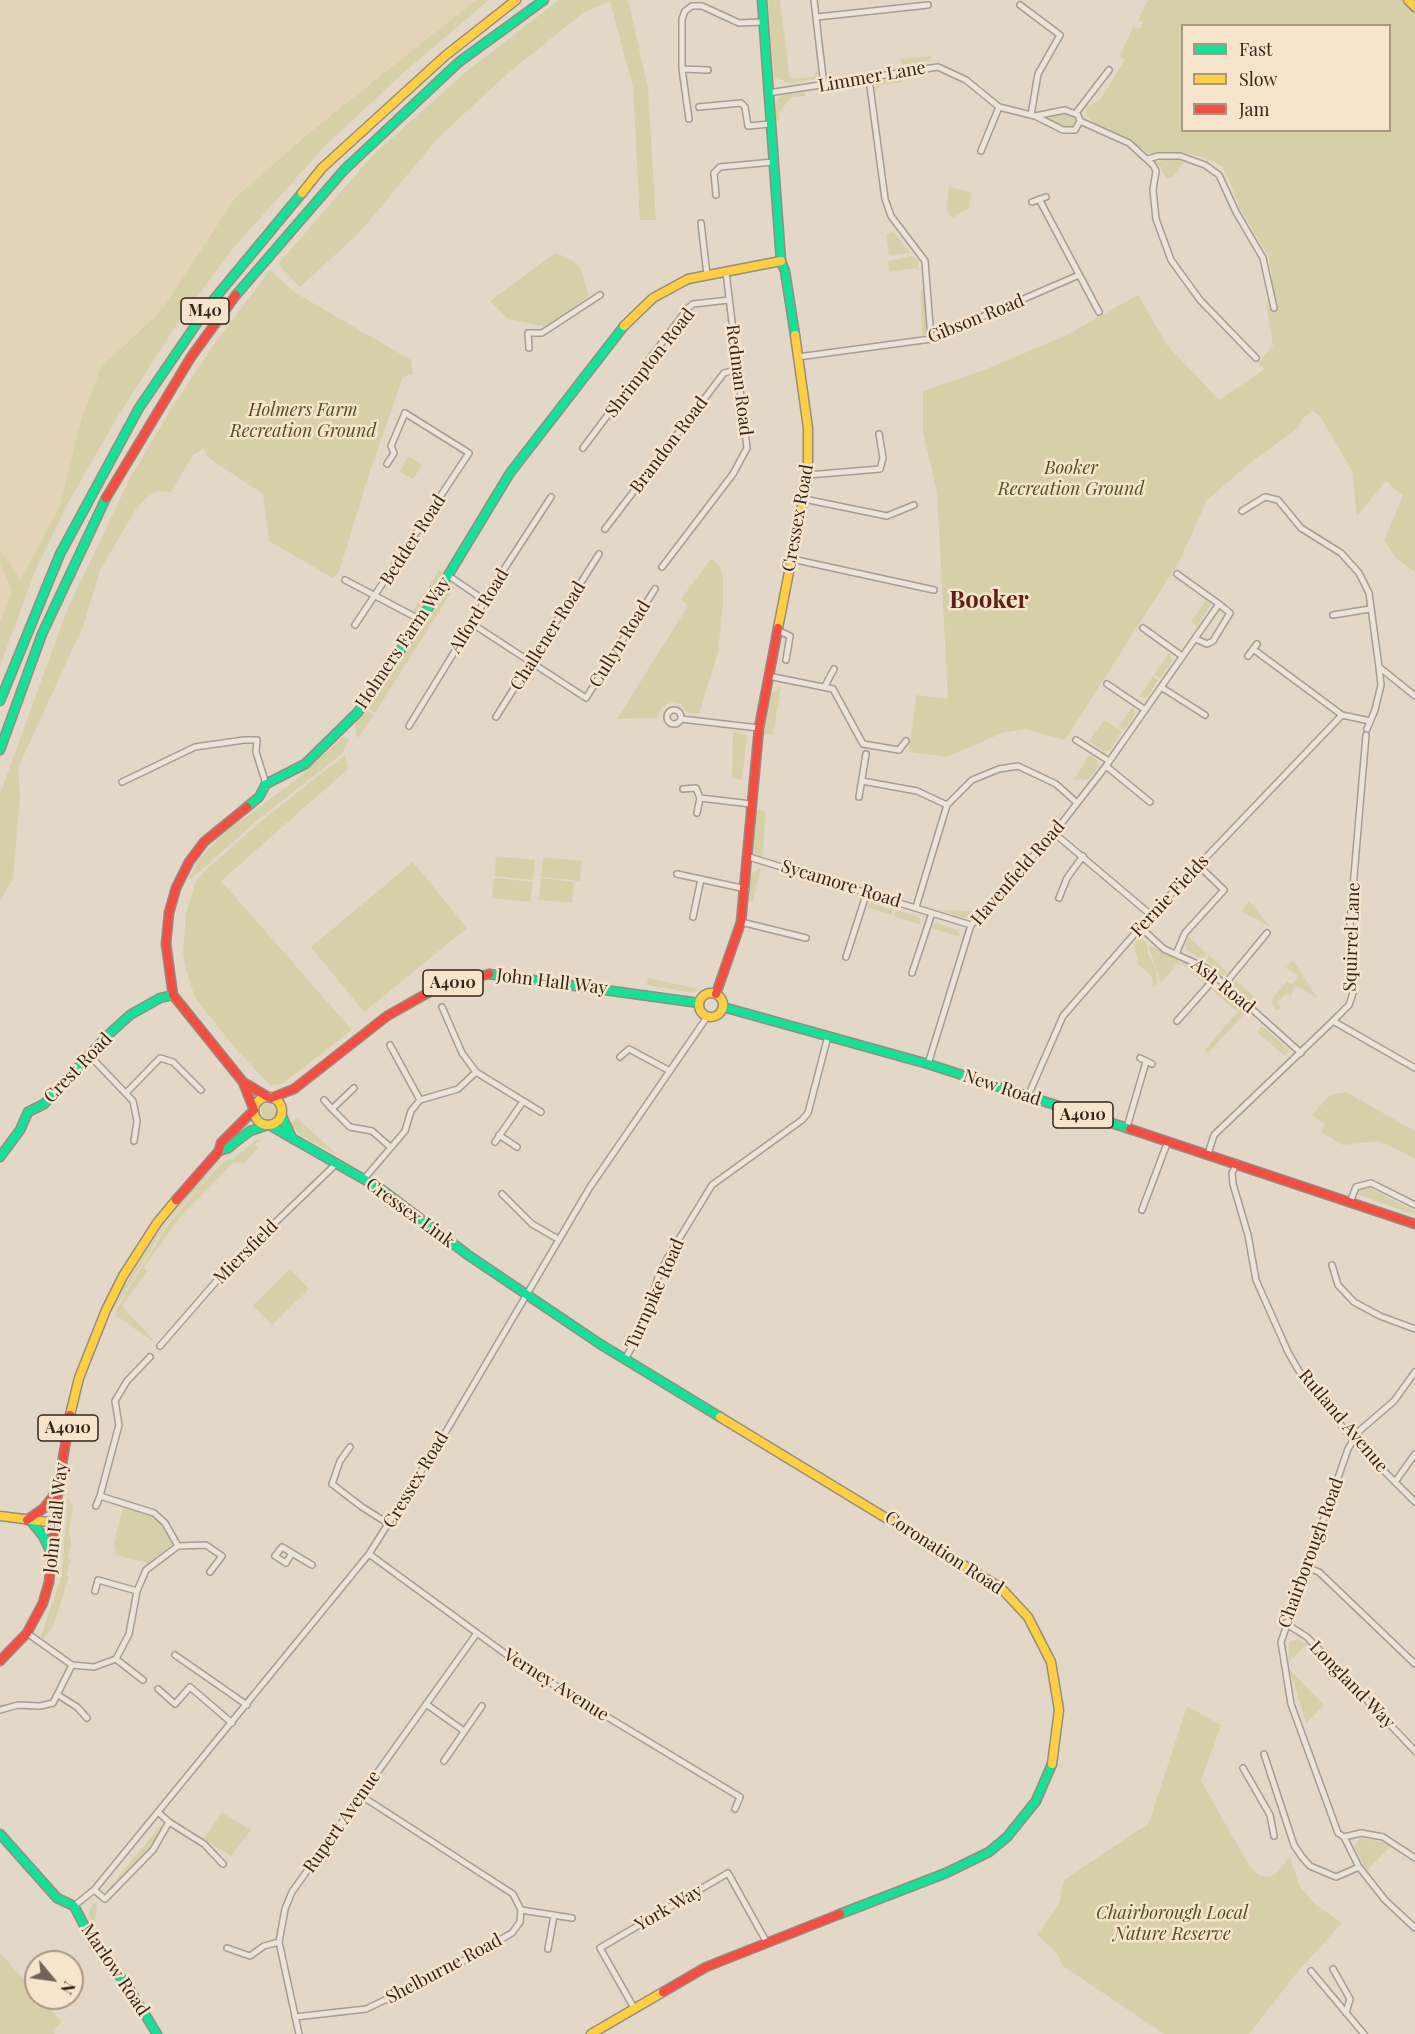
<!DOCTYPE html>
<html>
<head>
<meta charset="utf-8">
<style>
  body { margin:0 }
  #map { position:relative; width:1415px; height:2034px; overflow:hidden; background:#e3d7c7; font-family:"Playfair Display",serif }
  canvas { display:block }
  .legend { position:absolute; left:1181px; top:24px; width:210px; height:108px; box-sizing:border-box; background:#f6e4cc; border:2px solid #a99785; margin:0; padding:8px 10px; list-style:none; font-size:18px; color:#35241b }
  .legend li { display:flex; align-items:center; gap:12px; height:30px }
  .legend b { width:30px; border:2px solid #a99785 }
  .north { position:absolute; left:24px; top:1950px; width:60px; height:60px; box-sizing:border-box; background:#f6e4cc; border:2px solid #a99785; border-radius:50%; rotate:119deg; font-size:16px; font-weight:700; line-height:24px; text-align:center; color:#35241b }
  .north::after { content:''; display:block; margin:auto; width:21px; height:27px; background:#726357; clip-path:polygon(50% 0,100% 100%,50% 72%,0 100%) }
</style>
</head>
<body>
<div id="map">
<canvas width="1415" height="2034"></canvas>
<ul class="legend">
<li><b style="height:8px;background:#16e098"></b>Fast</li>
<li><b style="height:8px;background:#ffcf43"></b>Slow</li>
<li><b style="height:8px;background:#f24e42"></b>Jam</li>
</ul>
<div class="north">N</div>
</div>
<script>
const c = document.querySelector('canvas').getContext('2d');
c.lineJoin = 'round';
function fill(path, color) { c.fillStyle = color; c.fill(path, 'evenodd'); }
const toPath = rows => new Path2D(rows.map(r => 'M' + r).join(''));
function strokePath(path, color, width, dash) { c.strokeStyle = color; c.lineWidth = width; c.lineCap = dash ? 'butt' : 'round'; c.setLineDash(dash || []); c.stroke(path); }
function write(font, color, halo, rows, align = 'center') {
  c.font = font + ' "Playfair Display",serif'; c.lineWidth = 5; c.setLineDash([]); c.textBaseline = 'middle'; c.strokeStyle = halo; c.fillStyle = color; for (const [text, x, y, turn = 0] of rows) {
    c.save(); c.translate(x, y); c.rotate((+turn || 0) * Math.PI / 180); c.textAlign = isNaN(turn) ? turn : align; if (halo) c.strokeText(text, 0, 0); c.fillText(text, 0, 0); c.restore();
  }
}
fill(toPath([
  [0,0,476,0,235,198,161,311,101,367,81,420,60,506,21,580,0,551],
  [0,563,12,590,0,622]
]), '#e4d4b7');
fill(toPath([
  [476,0,489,0,404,72,325,146,233,248,173,330,118,416,68,503,35,571,0,666,0,622,12,590,0,563,0,551,21,579,60,506,81,420,101,367,161,311,235,198,308,134],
  [559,0,628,0,648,88,656,220,640,220,633,87,610,1,583,13,507,74,437,139,360,232,300,287,278,264,373,155,467,71],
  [768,0,780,0,790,79,812,77,818,70,816,79,791,83,774,78],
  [1148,0,1415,0,1415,572,1396,558,1384,540,1403,496,1386,481,1357,516,1352,471,1320,416,1313,411,1302,419,1299,427,1254,460,1207,500,1180,560,1065,740,1026,729,1002,733,947,757,909,752,916,695,948,699,937,492,923,432,923,391,984,370,1065,336,1138,295,1167,345,1219,400,1265,369,1258,363,1273,346,1267,308,1272,295,1272,272,1268,255,1240,209,1229,179,1222,166,1204,157,1189,154,1151,154,1091,121,1086,115,1087,106,1100,100,1125,60,1120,56,1133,27,1140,29,1143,22,1138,20],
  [1182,26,1390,26,1390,130,1182,130],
  [931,56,931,60,903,65,900,59],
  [902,77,903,82,882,85,874,91,879,81],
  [804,92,805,96,792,97,779,112,779,121,776,121,775,103,778,99,783,95],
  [1065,113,1072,114,1076,119,1071,128,1063,128,1046,119],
  [1170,158,1184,162,1173,177,1167,179,1157,162],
  [949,187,971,192,969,208,952,218,946,210],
  [893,232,898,237,910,253,889,255,886,234],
  [555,253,569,258,580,267,589,296,548,327,508,319,490,301],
  [912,256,918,261,918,271,915,268,889,272,888,261],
  [270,270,294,292,411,360,413,374,403,377,368,477,339,572,333,578,269,541,263,494,207,457,204,448,193,455,171,492,158,491,147,497,136,509,100,570,84,624,18,768,20,797,13,878,0,901,0,794,67,610,130,478,173,406,209,351],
  [921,291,924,291,926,309,926,334,922,337],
  [408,456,422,465,413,479,400,472],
  [711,559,719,565,723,576,723,604,718,652,699,714,688,713,681,704,673,702,662,707,657,718,617,719,688,606,681,599],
  [439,570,443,572,442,579,422,610,412,613],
  [451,586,455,586,375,713,368,708],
  [1206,600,1211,604,1197,626,1191,622],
  [1169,653,1172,661,1160,678,1154,675],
  [1153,676,1158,680,1147,697,1139,697],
  [781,686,773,735,764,734,769,695],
  [1133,706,1135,715,1124,730,1118,727],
  [366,709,374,715,357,739,355,723],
  [1104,720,1122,731,1110,750,1103,751,1089,741],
  [733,731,747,735,742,780,732,778],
  [344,736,349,740,343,753,260,818,191,879,189,878,200,858,223,834,298,778],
  [345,755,348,769,221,881,352,1030,282,1084,270,1085,236,1049,195,998,186,969,183,951,186,913,196,881,206,870,266,817],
  [1089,755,1096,759,1098,767,1088,780,1074,780],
  [759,809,766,813,762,859,753,854,752,850,755,810],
  [496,856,535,860,533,880,494,876],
  [543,857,582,861,580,881,541,877],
  [413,862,467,928,364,1012,311,947],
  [761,867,753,901,747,901,749,876],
  [494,878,533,882,530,902,492,898],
  [541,878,574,882,572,903,539,900],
  [1249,901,1261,915,1270,927,1241,911],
  [870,903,894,910,892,915,867,907],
  [896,910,919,917,921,925,894,916],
  [938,910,974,911,965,918],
  [936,923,957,930,960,937,931,928],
  [1139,937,1146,942,1148,954,1156,969,1157,983,1153,988,1152,976,1138,964,1134,944],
  [1189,937,1207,954,1203,959,1187,951,1185,942],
  [1149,945,1180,961,1161,983,1150,951],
  [1209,955,1228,973,1227,974,1221,975,1206,960],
  [1293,960,1317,998,1295,985,1291,996,1286,994,1277,1002,1281,1008,1276,1010,1272,1002,1273,997,1287,982,1293,984,1298,975,1286,968],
  [1183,962,1206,976,1205,984,1181,963],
  [648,978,698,989,693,993,647,985],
  [1235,980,1255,997,1251,1001,1234,986],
  [1214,989,1220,989,1240,1006,1236,1011,1212,990],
  [1240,1009,1245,1013,1208,1053,1205,1050],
  [1262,1026,1289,1050,1285,1056,1257,1032],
  [1346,1092,1415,1131,1415,1159,1379,1141,1343,1145,1321,1132,1325,1124,1312,1115,1330,1095],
  '261 1111a8 8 0 1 1 16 0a8 8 0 1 1-16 0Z',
  [297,1118,334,1152,354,1164,300,1135,290,1124],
  [261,1139,255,1144,258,1148,244,1163,234,1162,180,1217,144,1267,147,1271,122,1306,157,1344,115,1315,125,1294,168,1225,203,1183,223,1162,234,1158,256,1140],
  [236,1146,235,1151,218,1164,165,1225,112,1313,126,1284,158,1233,195,1186],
  [1359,1187,1368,1187,1415,1211,1415,1215,1357,1194],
  [290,1269,309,1289,272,1325,253,1305],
  [68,1497,73,1507,69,1532,71,1541,68,1558,71,1560,66,1575,69,1576,54,1625,43,1639,41,1636,61,1578],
  [123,1506,155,1517,170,1536,172,1543,169,1547,148,1563,116,1555,114,1544],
  [1299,1639,1307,1644,1288,1663,1289,1642],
  [1289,1669,1324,1705,1306,1723,1304,1716],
  [1187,1706,1221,1725,1201,1781,1250,1867,1259,1875,1269,1877,1277,1873,1290,1857,1300,1887,1316,1905,1342,1923,1299,1970,1249,2034,1164,2034,1063,1966,1057,1953,1037,1935,1059,1904,1064,1880,1149,1823],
  [222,1812,251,1830,231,1856,204,1839],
  [160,1826,162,1828,151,1848,129,1874,105,1893],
  [1360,1838,1383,1842,1390,1847,1367,1870,1354,1847],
  [93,1902,97,1905,94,1930,89,1914],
  [0,1953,36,1993,36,1998,40,1998,62,2022,52,2031,55,2034,0,2034]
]), '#d6d0a9');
const street = toPath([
  [814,0,824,86],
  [1020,5,1060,35,1038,74,1031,115],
  [817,17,928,5],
  [682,69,708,70],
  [869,79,885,199,891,216,925,261,931,339],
  [768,93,938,67,966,80,999,107,1035,116],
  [699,107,741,103,745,107,748,126,770,124],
  [1065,110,1078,115,1080,121,1075,130,1063,130,1035,116,1065,110],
  [1076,113,1109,70],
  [689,119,682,69,682,19,685,11,692,6,702,6,739,23,763,22],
  [1080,121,1129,143,1153,165,1156,171,1153,190,1156,219,1171,260,1200,300,1256,358],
  [981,151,999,107],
  [1148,159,1158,156,1180,156,1205,165,1219,175,1236,212,1263,258,1274,308],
  [716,195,714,173,720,167,773,162],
  [1039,199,1099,312],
  [1032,202,1046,197],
  [701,223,707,275],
  [529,348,528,333,542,333,600,295],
  [798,357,931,339,1079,275],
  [583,448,688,308,693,304,729,300],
  [808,475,880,469,883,458,879,434],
  [804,499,887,516,914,505],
  [1242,511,1265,497,1278,500,1301,528,1341,553,1359,573,1369,593,1379,667,1415,696],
  [605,529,724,373,739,369],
  [792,559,934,590],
  [662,567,733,474,747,448,726,272],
  [1177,574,1219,604],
  [449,576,484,600],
  [345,580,421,620],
  [1333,615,1370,609],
  [355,625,469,453,405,413,391,446,394,453,387,464],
  [474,625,586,698,655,589],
  [1143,628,1182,656],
  [777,630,790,636,786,660],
  [1253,649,1342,715,1370,721],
  [1248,656,1257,644],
  [768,676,833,689,863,744,899,750,906,741],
  [1107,684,1144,709],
  [825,686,834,669],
  [1161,687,1205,715],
  '667 717a7 7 0 1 1 14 0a7 7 0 1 1-14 0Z',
  [496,717,599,554],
  [681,719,759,728],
  [409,726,469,628,474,625,484,600,551,497],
  [1367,729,1375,710,1381,685,1379,667],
  [1076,740,1109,761],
  [1106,766,1150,802],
  [862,781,917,791,947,805],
  [122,782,195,747,244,740,257,740,256,752,266,784],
  [683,789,696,788,700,798,697,813],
  [859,797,866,754],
  [700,798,751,804],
  [1054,833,1151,915],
  [749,857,971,925],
  [677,874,746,889],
  [1059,898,1067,878,1083,856],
  [916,907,947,805,972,780,999,769,1018,766,1056,784,1076,802],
  [693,917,701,879],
  [741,922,806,938],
  [1140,927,1164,949,1206,968,1301,1053],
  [1176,954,1185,933,1224,890,1198,865],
  [846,957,867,892],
  [912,973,932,913],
  [1224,985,1267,933],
  [442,1007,462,1053,476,1072,541,1112],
  [1177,1021,1216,977],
  [1333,1021,1415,1068],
  [390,1045,420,1100],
  [90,1056,133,1101,137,1121,134,1141],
  [620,1057,629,1049,670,1071],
  [1140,1058,1152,1064],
  [928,1064,971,925,1054,833,1106,766,1219,604,1230,613,1213,641,1207,644,1196,639],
  [354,1088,332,1109,350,1127,372,1131,389,1146],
  [127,1092,160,1058,173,1062,201,1090],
  [1028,1096,1063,1016,1151,915,1342,715],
  [324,1100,332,1109],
  [1127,1127,1146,1062],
  [499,1135,517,1147],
  [495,1142,522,1103],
  [1208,1154,1214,1135,1331,1023,1349,1005,1354,990,1350,923,1366,735],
  [1237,1163,1232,1173,1233,1184,1248,1235,1256,1280,1288,1352,1303,1378,1354,1441,1415,1502],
  [364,1179,405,1131,411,1111,420,1100,458,1089,476,1072],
  [502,1194,532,1224,558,1239],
  [1351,1200,1356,1187,1371,1183,1415,1205],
  [1142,1210,1168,1141],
  [1332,1265,1338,1285,1354,1302,1380,1316,1415,1329],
  [160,1346,226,1270,337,1163],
  [625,1359,645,1325,658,1277,668,1257,712,1185,802,1120,808,1113,828,1036],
  [1415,1372,1394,1401,1358,1432,1348,1449,1281,1642,1291,1704,1338,1833,1344,1837,1359,1867,1385,1900,1415,1928],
  [350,1447,340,1461,332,1484,362,1507,389,1524],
  [1395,1482,1415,1454],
  [96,1506,100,1496],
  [178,1546,206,1545,222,1556,210,1572],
  [292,1553,286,1563,275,1556,282,1547,312,1565],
  [369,1554,518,1663,740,1797,735,1809],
  [1305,1567,1319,1572,1415,1664],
  [95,1591,98,1580,137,1591],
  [1285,1623,1307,1637,1415,1751],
  [27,1633,72,1665,94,1667,116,1659,129,1634,137,1591,146,1570,178,1546,165,1523,154,1513,100,1496,119,1425,115,1401,127,1381,150,1357],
  [175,1655,247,1705],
  [116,1659,143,1680],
  [158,1689,175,1704,190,1687,232,1723],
  [58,1695,77,1707,87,1718],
  [426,1704,464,1731],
  [0,1710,18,1705,40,1706,53,1703,72,1665],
  [1264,1754,1294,1845,1302,1857,1310,1866,1336,1877,1359,1867],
  [444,1761,482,1706],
  [1243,1768,1270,1815,1274,1836],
  [169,1822,204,1844,223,1864],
  [1344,1837,1361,1833,1383,1837,1415,1858],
  [94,1890,105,1899,153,1850,169,1822,158,1812],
  [74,1906,94,1890,369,1554,441,1440,590,1187,707,1017],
  [521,1910,572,1918],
  [227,1948,250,1956,264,1946,279,1942],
  [548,1949,554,1915],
  [1333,1969,1350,1999,1346,2013],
  [1311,1971,1364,2034],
  [634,2008,600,1948,728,1873,767,1943],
  [295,2017,366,2009,442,1973,512,1933,520,1922,521,1910,513,1894,360,1795],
  [299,2034,279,1942,285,1909,292,1892,477,1633]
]);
const fast = toPath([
  [762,0,781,261,785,271,795,335],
  [236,295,344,170,459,62,544,0],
  [0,701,60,554,139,408,210,304,302,193],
  [0,750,42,634,106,498],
  [247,807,259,797,266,784,305,764,358,712,421,620,510,473,624,326],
  [489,974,699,1003],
  [723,1007,928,1064,1130,1129],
  [281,1114,291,1136],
  [269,1125,381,1189,468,1255,600,1344,720,1417],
  [219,1151,228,1148,250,1131,268,1125],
  [0,1157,20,1130,28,1112,44,1104,109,1034,130,1015,160,998,173,995],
  [30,1520,43,1536,52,1555],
  [0,1834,57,1898,74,1906,94,1944,127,1985,157,2034],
  [840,1914,946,1873,989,1852,1007,1837,1036,1801,1052,1764]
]);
const slow = toPath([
  [1408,0,1415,7],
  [302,193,322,168,445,56,516,0],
  [624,326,653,298,688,279,781,261],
  [778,628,808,475,808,428,795,335],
  '699 1005a12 12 0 1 1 24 0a12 12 0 1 1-24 0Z',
  '254 1111a14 14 0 1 1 28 0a14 14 0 1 1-28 0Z',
  [70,1415,79,1378,106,1310,123,1276,157,1223,176,1200],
  [720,1417,1001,1588,1028,1617,1051,1662,1059,1710,1052,1764],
  [0,1516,56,1523],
  [591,2034,663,1992]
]);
const jam = toPath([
  [106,498,191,357,236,295],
  [247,807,204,842,189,862,176,888,169,913,166,944,173,995,243,1082,254,1110],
  [716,994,741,922,759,728,778,628],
  [243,1082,268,1097],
  [271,1098,294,1089,387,1016,442,985,489,974],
  [1130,1129,1415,1224],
  [176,1200,219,1151,221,1143,254,1110],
  [27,1520,44,1508,57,1491],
  [0,1661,27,1633,43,1603,49,1582,58,1489,70,1415],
  [663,1992,706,1967,840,1914]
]);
strokePath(street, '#a79c92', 8);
strokePath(fast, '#978c81', 11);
strokePath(slow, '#978c81', 11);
strokePath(jam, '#978c81', 11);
strokePath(street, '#eae3da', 5);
strokePath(fast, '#16e098', 8);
strokePath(slow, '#ffcf43', 8);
strokePath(jam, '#f24e42', 8);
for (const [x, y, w] of [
  [205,311,48],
  [453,983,60],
  [1083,1115,60],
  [68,1428,60]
]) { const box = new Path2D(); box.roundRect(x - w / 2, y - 13, w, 26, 4.5); c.fillStyle = '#f6e4cc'; c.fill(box); strokePath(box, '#35241b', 1.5); }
write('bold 16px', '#35241b', null, [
  ["M40",205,311],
  ["A4010",453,983],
  ["A4010",1083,1115],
  ["A4010",68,1428]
]);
write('18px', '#35241b', '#f6e4cc', [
  ["Limmer Lane",872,77,-10],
  ["Gibson Road",976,319,-22],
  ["Shrimpton Road",650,363,-52],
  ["Redman Road",739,380,83],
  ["Brandon Road",669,445,-53],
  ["Cressex Road",798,518,-80],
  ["Bedder Road",413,540,-57],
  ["Alford Road",479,611,-58],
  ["Challener Road",548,636,-58],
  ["Holmers Farm Way",403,643,-56],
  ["Cullyn Road",620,644,-58],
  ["Havenfield Road",1018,873,-49],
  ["Sycamore Road",841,884,17],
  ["Fernie Fields",1170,896,-47],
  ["Squirrel Lane",1352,937,-88],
  ["John Hall Way",552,982,7],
  ["Ash Road",1223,986,39],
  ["Crest Road",78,1068,-46],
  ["New Road",1002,1088,18],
  ["Cressex Link",410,1213,36],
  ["Miersfield",246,1252,-45],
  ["Turnpike Road",655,1294,-66],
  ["Rutland Avenue",1343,1421,50],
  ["Cressex Road",416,1480,-59],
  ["John Hall Way",56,1518,-84],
  ["Coronation Road",944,1553,33],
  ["Chairborough Road",1311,1553,-70],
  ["Verney Avenue",556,1685,32],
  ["Longland Way",1352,1685,46],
  ["Rupert Avenue",342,1822,-55],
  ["York Way",669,1908,-30],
  ["Shelburne Road",444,1969,-28],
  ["Marlow Road",115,1970,56]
]);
write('italic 18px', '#4c5221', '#f6e4cc', [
  ["Holmers Farm",303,410],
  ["Recreation Ground",303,431],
  ["Booker",1071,468],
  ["Recreation Ground",1071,489],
  ["Chairborough Local",1172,1913],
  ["Nature Reserve",1172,1934]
]);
write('bold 24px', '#621e19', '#f6e4cc', [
  ["Booker",989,601]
]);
</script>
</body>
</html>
